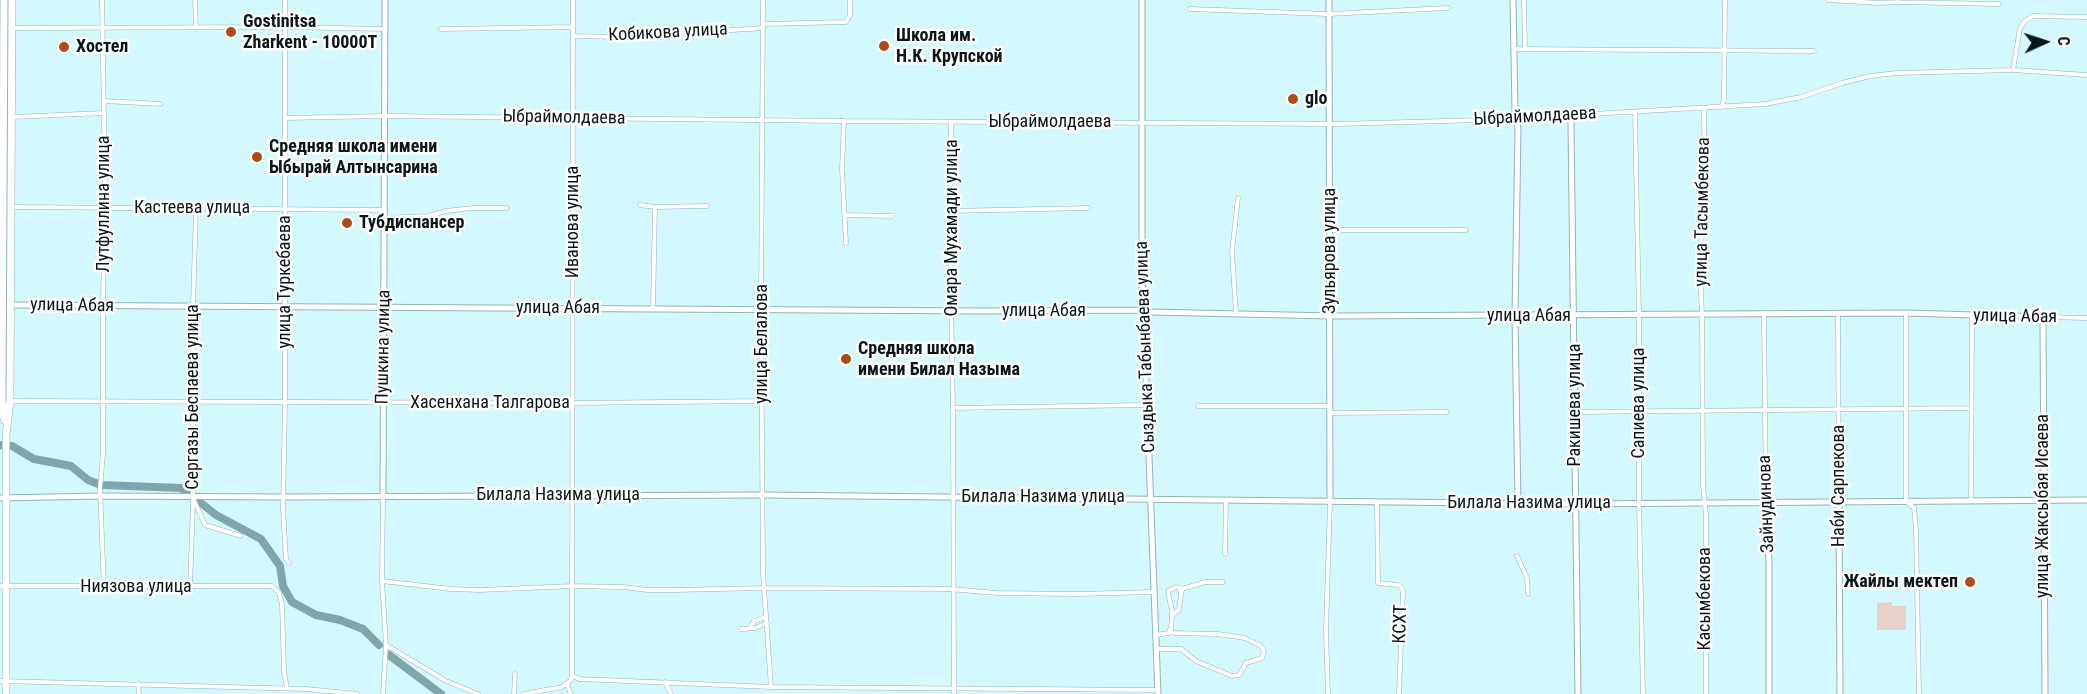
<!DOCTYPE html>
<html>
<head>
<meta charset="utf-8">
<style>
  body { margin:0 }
  #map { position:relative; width:2087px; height:694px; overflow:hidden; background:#d3f9fe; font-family:"Roboto Condensed",sans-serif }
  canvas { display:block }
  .north { position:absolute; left:2015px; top:12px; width:60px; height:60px; -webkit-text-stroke:4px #fefefe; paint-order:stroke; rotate:87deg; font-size:16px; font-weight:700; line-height:24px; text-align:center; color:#091618 }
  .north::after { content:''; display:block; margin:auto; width:21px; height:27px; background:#091618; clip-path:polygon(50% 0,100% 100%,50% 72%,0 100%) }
</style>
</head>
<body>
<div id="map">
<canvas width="2087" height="694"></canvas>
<div class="north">С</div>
</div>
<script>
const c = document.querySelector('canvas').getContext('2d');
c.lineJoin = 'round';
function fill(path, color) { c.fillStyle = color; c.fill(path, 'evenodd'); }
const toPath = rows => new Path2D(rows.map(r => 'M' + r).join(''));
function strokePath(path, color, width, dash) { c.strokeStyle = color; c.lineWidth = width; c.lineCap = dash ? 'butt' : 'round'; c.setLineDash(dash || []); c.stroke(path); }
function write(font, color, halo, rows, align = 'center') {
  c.font = font + ' "Roboto Condensed",sans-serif'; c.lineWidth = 5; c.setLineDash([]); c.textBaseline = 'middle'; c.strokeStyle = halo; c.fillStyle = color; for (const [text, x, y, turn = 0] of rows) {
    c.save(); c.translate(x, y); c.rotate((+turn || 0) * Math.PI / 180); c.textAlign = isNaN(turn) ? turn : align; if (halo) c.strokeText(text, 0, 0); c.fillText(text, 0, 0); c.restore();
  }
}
fill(toPath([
  [1892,602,1892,606,1906,606,1906,630,1877,630,1877,603]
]), '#e7d2ca');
strokePath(toPath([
  [0,445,12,446,34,459,71,466,88,480,101,485,181,488,187,493],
  [196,499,216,515,261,539,280,566,283,586,292,602,316,615,340,620,363,629,379,645],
  [389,655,441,694]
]), '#80a6ab', 8);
const street = toPath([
  [102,0,105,179,103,306,103,453,100,489,104,588],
  [195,0,196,28],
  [285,0,285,402,283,510,286,559,289,563],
  [763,0,761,308,763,574,771,687],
  [1524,0,1525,49],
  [1828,0,1879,3,1896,2,1897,1],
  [1896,2,1999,4],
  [1190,9,1328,14,1448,8],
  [763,24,846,22,850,15,850,0],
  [13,28,285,27,385,29],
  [441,29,573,27],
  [573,36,617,37,661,32,671,34,763,28],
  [1514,49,1814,51],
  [2013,70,2020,28,2025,21,2033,16,2087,17],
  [104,101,161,104],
  [1722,107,1724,99,1725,0],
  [1704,109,1705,227,1699,247,1702,315,1703,486,1706,515,1706,694],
  [1635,112,1639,316,1639,503,1643,694],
  [12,117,104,113],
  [1570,117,1575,115,1765,104,1801,97,1842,83,1870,76,1897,73,2013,70,2087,75],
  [285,118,385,116,844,121,1336,124,1517,119],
  [844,121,842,169,846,243],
  [951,122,950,240,953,408,954,694],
  [640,205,655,207],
  [11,207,385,210],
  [950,211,1088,208],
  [845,215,892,216],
  [385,218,429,216,446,211,473,208,507,208],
  [1330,230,1466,230],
  [653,308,655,207,707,206],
  [1906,313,1906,501,1914,508,1916,529,1919,694],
  [1236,314,1232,252,1238,198],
  [1838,314,1839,501],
  [1764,315,1766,502],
  [2043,317,2087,318],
  [9,401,572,403,762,401],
  [1198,406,1330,406],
  [953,408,1147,405],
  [1575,412,1972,408],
  [1330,413,1447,412],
  [194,500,205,525,241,536],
  [1971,501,1972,316],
  [1377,503,1378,583,1398,585,1401,587,1403,591,1399,694],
  [1225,554,1226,500],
  [1517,556,1527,578,1528,594],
  [382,581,451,589,480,590,573,586,623,587,648,590,674,590,764,588,950,589,997,593,1077,594,1154,592],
  [0,586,272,586,279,593,282,604,284,672,287,688],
  [190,587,193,503,193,307,196,207],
  [1172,616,1179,609,1182,589,1205,582,1223,582],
  [750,628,754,621,766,617],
  [741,629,755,628,767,623],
  [1156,635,1169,633,1170,629],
  [386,645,446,681,478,694],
  [1157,649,1181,649,1196,661,1232,676,1239,675,1246,663,1262,658,1264,652,1261,646,1245,638,1217,634,1174,633,1171,632,1172,612,1168,591,1176,587,1180,588,1181,594],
  [572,675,579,679,771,687,1158,690],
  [0,681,306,689,357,694],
  [665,682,671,694],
  [138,684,139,694],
  [567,684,571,694],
  [383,694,386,645,382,581,383,496],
  [514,694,515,674],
  [524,694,562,687,571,680,572,674,573,0],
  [1328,694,1326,631,1330,502]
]);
const secondary = toPath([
  [1142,0,1142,273,1158,694],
  [1329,0,1330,502],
  [1513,0,1515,111,1518,129,1515,316,1518,503],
  [1517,119,1570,117,1571,123,1578,694],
  [9,305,983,311,1144,310,1152,312,1330,316,1906,313,2043,317,2045,694],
  [383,496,385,0],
  [0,498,101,496,284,497,764,495,1575,504,2087,500],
  [1839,501,1840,694],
  [1766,502,1769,565,1769,694]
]);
const highway = toPath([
  [4,0,2,400,4,420],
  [6,694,6,436,10,401,12,0]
]);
strokePath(street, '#90b4b9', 5);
strokePath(secondary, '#90b4b9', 7);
strokePath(highway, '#90b4b9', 8);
strokePath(street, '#fff', 4);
strokePath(secondary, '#fff', 5);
strokePath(highway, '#fff', 7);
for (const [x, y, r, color] of [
  [231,32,6,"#af4b17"],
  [884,46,6,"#af4b17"],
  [64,47,6,"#af4b17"],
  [1293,99,6,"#af4b17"],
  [257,157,6,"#af4b17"],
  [347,223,6,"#af4b17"],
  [846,359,6,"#af4b17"],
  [1970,582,6,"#af4b17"]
]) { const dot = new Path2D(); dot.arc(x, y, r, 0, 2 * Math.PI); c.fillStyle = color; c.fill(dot); strokePath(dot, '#fefefe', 2); }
write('bold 18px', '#091618', '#fefefe', [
  ["Gostinitsa",243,22],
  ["Zharkent - 10000T",243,43],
  ["Школа им.",896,36],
  ["Н.К. Крупской",896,57],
  ["Хостел",76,47],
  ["glo",1305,99],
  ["Средняя школа имени",269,147],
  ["Ыбырай Алтынсарина",269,168],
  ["Тубдиспансер",359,223],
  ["Средняя школа",858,349],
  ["имени Билал Назыма",858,370],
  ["Жайлы мектеп",1958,582,"right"]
], 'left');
write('18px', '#091618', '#fefefe', [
  ["Кобикова улица",668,33,-3],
  ["Ыбраймолдаева",1535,117,-3],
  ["Ыбраймолдаева",564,118,1],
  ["Ыбраймолдаева",1050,122],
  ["Лутфуллина улица",104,204,-90],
  ["Кастеева улица",192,208],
  ["улица Тасымбекова",1703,212,-89],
  ["Иванова улица",573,222,-90],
  ["Омара Мухамади улица",952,228,-90],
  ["Зульярова улица",1330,251,-90],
  ["улица Туркебаева",285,282,-90],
  ["улица Абая",72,306,1],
  ["улица Абая",558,308],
  ["улица Абая",1044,311],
  ["улица Абая",1529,316],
  ["улица Абая",2015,317,1],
  ["улица Белалова",762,344,-90],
  ["Пушкина улица",384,347,-89],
  ["Сыздыка Табынбаева улица",1146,347,-92],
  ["Сергазы Беспаева улица",193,397,-90],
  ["Хасенхана Талгарова",490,403],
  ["Сапиева улица",1639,403,-90],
  ["Ракишева улица",1575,405,-90],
  ["Наби Сарпекова",1839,486,-90],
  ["Билала Назима улица",558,495],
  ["Билала Назима улица",1043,497],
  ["Билала Назима улица",1529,503],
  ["Зайнудинова",1767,504,-92],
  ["улица Жаксыбая Исаева",2043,506,-90],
  ["Ниязова улица",136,587],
  ["Касымбекова",1705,599,-90],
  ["КСХТ",1401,624,-88]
]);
</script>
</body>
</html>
